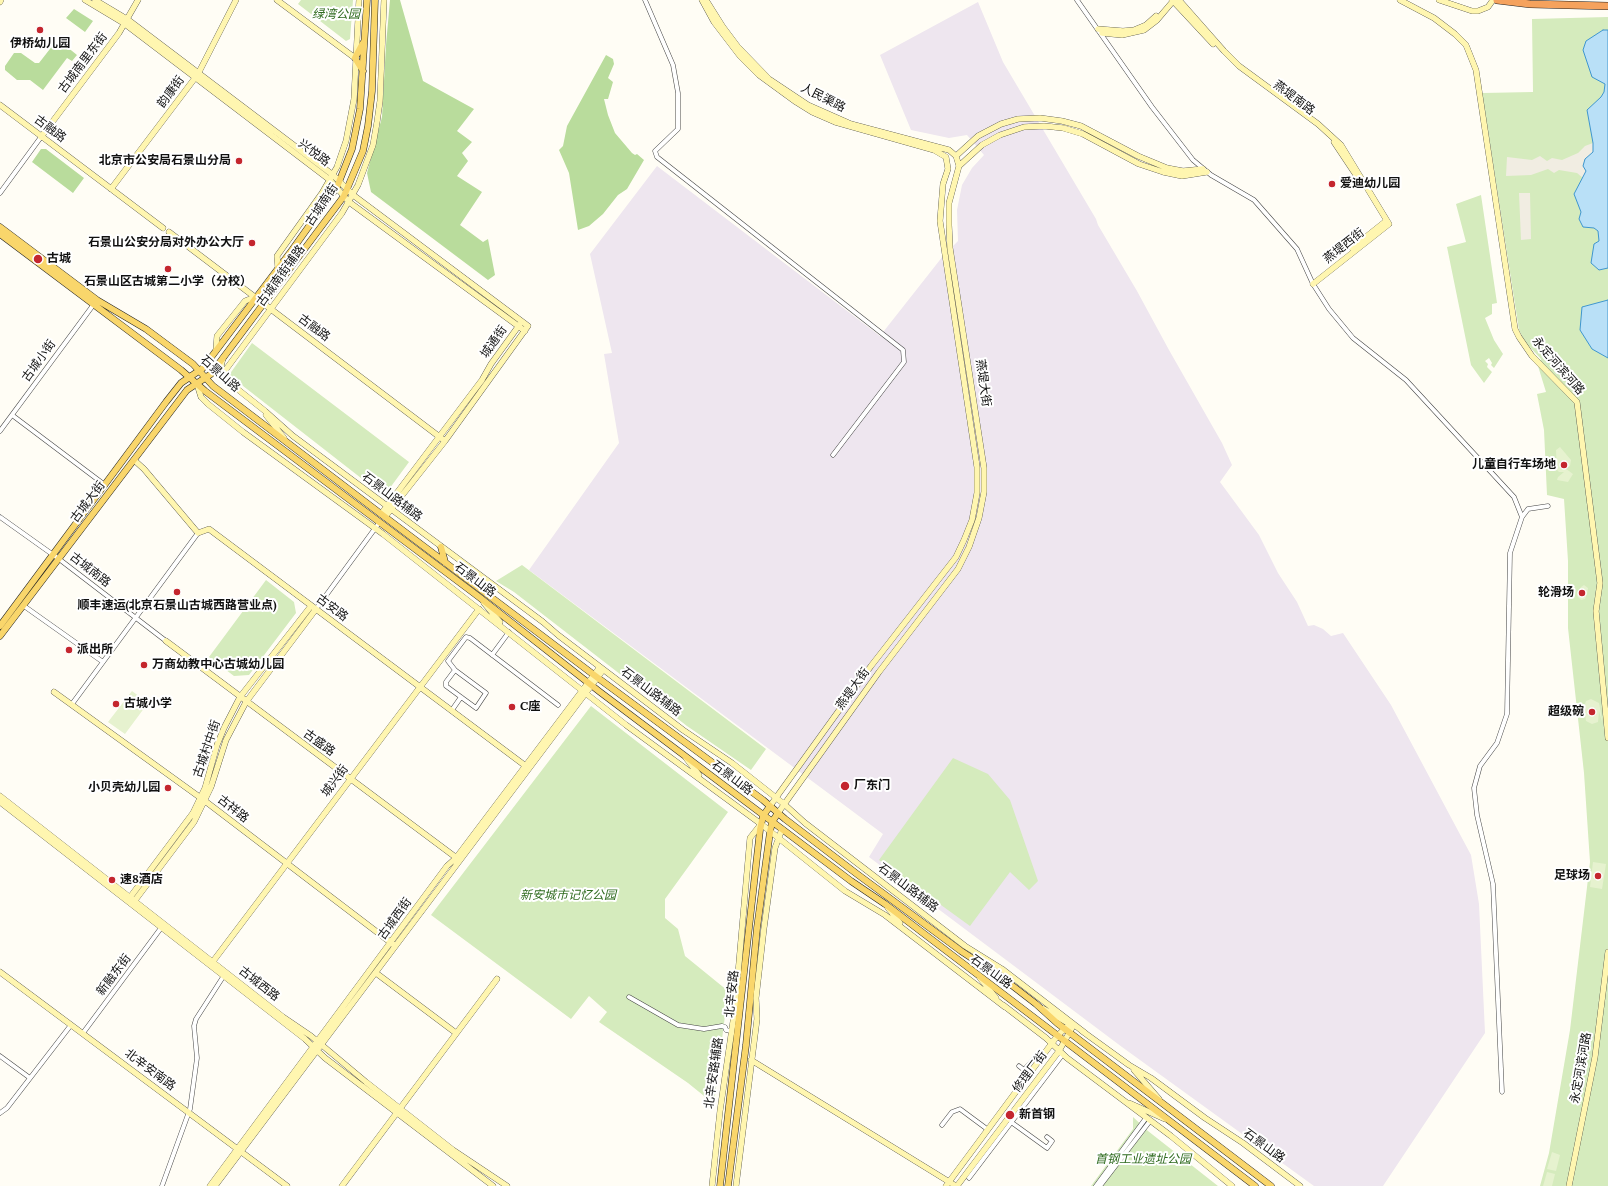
<!DOCTYPE html>
<html>
<head>
<meta charset="utf-8">
<style>
  body { margin:0 }
  canvas { display:block; background:#fffdf5 }
</style>
</head>
<body>
<canvas width="1608" height="1186"></canvas>
<script>
const c = document.querySelector('canvas').getContext('2d');
c.lineJoin = 'round';
function fill(path, color) { c.fillStyle = color; c.fill(path, 'evenodd'); }
const toPath = rows => new Path2D(rows.map(r => 'M' + r).join(''));
function strokePath(path, color, width, dash) { c.strokeStyle = color; c.lineWidth = width; c.lineCap = dash ? 'butt' : 'round'; c.setLineDash(dash || []); c.stroke(path); }
function write(font, color, halo, rows, align = 'center') {
  c.font = font + ' Lora,"Noto Sans SC",serif'; c.lineWidth = 4; c.setLineDash([]); c.textBaseline = 'middle'; c.strokeStyle = halo; c.fillStyle = color; for (const [text, x, y, turn = 0] of rows) {
    c.save(); c.translate(x, y); c.rotate((+turn || 0) * Math.PI / 180); c.textAlign = isNaN(turn) ? turn : align; if (halo) c.strokeText(text, 0, 0); c.fillText(text, 0, 0); c.restore();
  }
}
fill(toPath([
  [978,2,1003,62,1096,219,1098,225,1137,291,1169,350,1222,443,1232,465,1220,482,1259,535,1278,573,1297,602,1308,626,1314,625,1323,629,1331,636,1343,633,1391,705,1471,855,1479,904,1485,1033,1383,1186,1314,1186,1122,1047,869,857,883,834,529,570,619,443,604,354,612,353,590,254,657,166,880,336,943,256,958,241,957,210,962,185,972,168,984,155,967,135,949,138,911,130,880,55]
]), '#eee6ef');
fill(toPath([
  [301,0,353,0,350,39,346,41,298,4],
  [1608,17,1608,1186,1540,1186,1549,1153,1570,1030,1590,862,1584,773,1568,628,1568,561,1564,499,1547,495,1544,430,1537,394,1546,392,1538,366,1541,359,1525,342,1519,330,1482,93,1533,92,1532,19],
  [1481,195,1497,303,1492,304,1492,314,1485,318,1494,340,1503,354,1494,368,1491,365,1492,363,1489,358,1485,361,1488,364,1487,367,1492,372,1484,383,1471,365,1447,247,1466,242,1456,204],
  [252,343,409,462,384,496,229,375],
  [522,565,766,749,751,770,687,726,514,592,496,581],
  [266,580,294,602,296,613,249,675,234,676,209,657],
  [591,706,728,812,665,899,665,918,678,929,685,956,728,991,714,1104,688,1083,599,1022,607,1012,589,996,571,1019,431,915],
  [953,758,988,774,1010,800,1038,881,1029,890,1010,872,970,926,879,860],
  [1133,1117,1148,1131,1218,1186,1091,1186,1133,1129]
]), '#d5ebbd');
fill(toPath([
  [390,0,400,0,423,81,474,109,457,131,472,142,462,153,468,161,457,176,482,192,460,225,483,242,488,239,495,275,488,280,371,192,367,173,382,117,386,45],
  [74,9,93,21,85,32,66,18],
  [61,42,77,55,72,61,67,58,43,90,30,80,17,80,5,70,5,66,14,53,21,53,35,63,39,63,53,45],
  [88,49,95,53,86,65,80,60],
  [606,55,613,59,614,64,608,78,613,82,608,99,604,99,608,115,615,133,632,153,635,155,637,154,644,160,627,189,618,195,603,214,589,226,578,230,569,173,559,150,563,146,567,126],
  [41,149,46,149,84,178,73,193,32,162]
]), '#b9dc9c');
fill(toPath([
  [1560,447,1571,460,1570,466,1565,468,1573,474,1568,482,1557,480,1558,477,1564,472,1559,472,1557,470,1556,450],
  [1584,585,1588,588,1587,594,1585,599,1581,600,1577,596,1581,587],
  [132,691,148,703,125,734,108,722],
  [1591,699,1599,703,1601,713,1602,722,1599,711,1598,722,1592,724,1586,721,1584,707,1586,701],
  [1593,862,1606,864,1602,889,1590,887],
  [1552,1152,1560,1155,1556,1171,1547,1169],
  [1547,1172,1555,1174,1552,1186,1543,1186]
]), '#e6f2cf');
fill(toPath([
  [1593,143,1593,153,1585,159,1583,165,1586,171,1583,178,1577,173,1559,170,1554,173,1548,169,1531,175,1506,176,1507,157,1532,160,1540,156,1547,161,1552,158,1562,160,1578,153,1585,146],
  [1519,193,1530,193,1531,239,1521,240]
]), '#f1ede2');
const water = toPath([
  [1603,30,1608,30,1608,268,1599,270,1591,263,1594,244,1599,241,1598,231,1594,228,1583,227,1579,219,1581,212,1574,194,1586,171,1583,166,1585,159,1593,152,1593,143,1587,110,1601,97,1604,92,1605,84,1592,77,1583,50,1586,41,1603,30],
  [1608,300,1608,358,1592,349,1580,330,1582,307,1608,300]
]);
fill(water, '#b9e0f7');
strokePath(water, '#3f96cf', 1);
const street = toPath([
  [645,0,673,65,678,93,678,129,655,151,657,157,903,350,904,362,833,455],
  [1077,0,1152,107,1193,160,1211,175,1254,200,1297,249,1313,284,1329,309,1353,338,1406,380,1514,497,1522,517,1510,553,1507,714,1497,743,1480,766,1474,788,1477,815,1493,884,1502,1092],
  [0,193,41,137],
  [12,415,105,485],
  [0,431,94,304],
  [0,517,59,559,166,641],
  [1522,517,1528,509,1548,506],
  [24,606,103,662,72,704],
  [316,609,379,523],
  [492,655,509,632],
  [103,662,198,533],
  [455,670,448,661,466,637,470,638,558,705],
  [455,670,486,693,476,708,446,686,446,682,455,670],
  [452,710,461,697],
  [629,997,678,1025,704,1029,722,1026,725,1027,726,1030,731,1031],
  [83,1033,161,928],
  [0,1056,30,1078],
  [1019,1066,1024,1070,1034,1059,1040,1061],
  [0,1113,7,1108,71,1025],
  [1011,1122,1047,1148,1052,1141,1047,1137],
  [942,1125,952,1112,960,1109,987,1129],
  [969,1178,1063,1054],
  [162,1186,190,1109,197,1058,194,1026,196,1019,223,977],
  [1096,1186,1146,1118],
  [1100,1186,1150,1121]
]);
const secondary = toPath([
  [85,0,125,24,330,180,349,202,525,331],
  [95,0,127,19,333,175,353,195,528,326,445,441,385,517],
  [277,0,355,58],
  [702,0,714,22,740,56,759,75,796,102,812,112,835,122,934,150,946,157,948,169,943,184,940,221,977,467,977,493,972,520,964,540,956,557,871,666,770,806],
  [706,0,723,27,738,47,769,79,808,105,851,124,949,150,956,156,959,166],
  [1172,0,1213,44],
  [1179,0,1224,51,1239,66,1318,124,1341,145,1389,224,1313,284],
  [1400,0,1434,18,1455,34,1466,45,1476,70,1515,329,1519,337,1532,356,1577,402,1600,583,1596,611,1608,738],
  [1439,0,1472,11,1478,11,1488,7,1493,0],
  [0,2,1,0],
  [1098,29,1123,31,1134,30,1146,25,1156,16],
  [1102,33,1122,35,1144,30,1157,20,1174,0],
  [0,105,163,228],
  [41,137,119,33,138,0],
  [1334,142,1356,175],
  [956,156,978,136,1001,124,1018,119,1040,118,1062,121,1081,126,1138,156,1167,168,1183,171,1203,169],
  [111,189,198,74,236,0],
  [169,232,445,441],
  [1352,248,1386,221],
  [278,268,277,256,322,193,337,167,346,141,354,99,359,0],
  [216,350,217,336,245,301,255,297],
  [223,358,220,371,221,376,265,411,293,436,543,622,558,635,683,730,732,763,784,804,805,823,965,946,1002,969,1085,1033],
  [221,376,342,213,358,185,373,145,377,122,380,101,384,0],
  [197,384,201,397,208,404,243,432,383,534,626,725,761,824,845,891,885,915,1005,1007],
  [266,415,284,438],
  [134,460,144,469,198,533,209,529,527,767],
  [381,514,482,380,491,364,520,324],
  [484,603,500,622],
  [166,641,458,859],
  [54,692,205,801,394,945],
  [686,758,699,775],
  [0,796,283,1017,311,1036,366,1082,453,1150,507,1186],
  [0,802,305,1039,325,1058,493,1186],
  [778,813,879,672,958,569,969,547,979,518,984,492,984,468,950,248,949,225,949,203,959,166,982,145,1000,135,1024,127,1044,126,1063,128,1083,134,1139,164,1163,172,1182,176,1207,172],
  [128,900,193,813,205,788,217,745,224,728,240,697,311,606],
  [133,903,194,822,211,787,226,740,246,702,316,609],
  [888,908,900,923],
  [211,964,479,609],
  [0,972,287,1186],
  [376,973,456,1033],
  [980,978,996,998],
  [1003,1005,1046,1038,1067,1058,1171,1136,1232,1186],
  [1044,1009,1071,1025],
  [1082,1031,1129,1065,1151,1078,1205,1118,1243,1143,1300,1186],
  [751,1060,956,1186],
  [1134,1070,1159,1099],
  [1129,1103,1165,1119],
  [210,1186,447,866,456,858,600,667],
  [215,1186,603,670],
  [342,1186,497,979],
  [712,1186,720,1111,735,1008,750,838,761,824],
  [736,1186,757,1019,756,998,764,928,775,848,782,829],
  [946,1186,1058,1035,1068,1026],
  [957,1186,1059,1051,1073,1026],
  [1569,1186,1595,1057,1608,952]
]);
const primary = toPath([
  [363,71,355,58,363,43],
  [0,227,97,300,146,329,193,364,213,386,381,514,598,678,763,800,785,819,857,874,961,951,1005,980,1036,1004,1057,1023,1271,1186],
  [0,234,181,370,205,391,479,597,600,692,851,881,885,904,1255,1186],
  [441,547,445,562],
  [0,626,166,402,181,383,203,368,292,250,337,187,352,149,360,109,367,0],
  [0,636,187,390,211,374,344,196,363,151,368,126,372,91,375,0],
  [720,1186,760,830,763,816,770,806],
  [728,1186,746,1045,757,928,770,832,772,822,778,813]
]);
const highway = toPath([
  [1497,0,1530,4,1608,6]
]);
strokePath(street, '#444', 5);
strokePath(secondary, '#333', 6);
strokePath(primary, '#222', 7);
strokePath(highway, '#222', 8);
strokePath(street, '#fff', 4);
strokePath(secondary, '#fff6b0', 5.5);
strokePath(primary, '#f9d66b', 6);
strokePath(highway, '#f5a25d', 7);
for (const [x, y, r, color] of [
  [40,30,4,"#c4262e"],
  [239,161,4,"#c4262e"],
  [1332,184,4,"#c4262e"],
  [252,243,4,"#c4262e"],
  [38,259,5,"#c4262e"],
  [168,269,4,"#c4262e"],
  [1564,465,4,"#c4262e"],
  [177,592,4,"#c4262e"],
  [1582,593,4,"#c4262e"],
  [69,650,4,"#c4262e"],
  [144,665,4,"#c4262e"],
  [116,704,4,"#c4262e"],
  [512,707,4,"#c4262e"],
  [1592,712,4,"#c4262e"],
  [845,786,5,"#c4262e"],
  [168,788,4,"#c4262e"],
  [1598,876,4,"#c4262e"],
  [112,880,4,"#c4262e"],
  [1010,1115,5,"#c4262e"]
]) { const dot = new Path2D(); dot.arc(x, y, r, 0, 2 * Math.PI); c.fillStyle = color; c.fill(dot); strokePath(dot, '#fff', 1.5); }
write('italic 12px', '#2f6b1f', '#fff', [
  ["绿湾公园",336,15],
  ["新安城市记忆公园",568,896],
  ["首钢工业遗址公园",1143,1160]
]);
write('bold 12px', '#111', '#fff', [
  ["伊桥幼儿园",40,44,"center"],
  ["北京市公安局石景山分局",231,161,"right"],
  ["爱迪幼儿园",1340,184],
  ["石景山公安分局对外办公大厅",244,243,"right"],
  ["古城",47,259],
  ["石景山区古城第二小学（分校）",168,282,"center"],
  ["儿童自行车场地",1556,465,"right"],
  ["轮滑场",1574,593,"right"],
  ["顺丰速运(北京石景山古城西路营业点)",177,606,"center"],
  ["派出所",77,650],
  ["万商幼教中心古城幼儿园",152,665],
  ["古城小学",124,704],
  ["C座",520,707],
  ["超级碗",1584,712,"right"],
  ["厂东门",854,786],
  ["小贝壳幼儿园",160,788,"right"],
  ["足球场",1590,876,"right"],
  ["速8酒店",120,880],
  ["新首钢",1019,1115]
], 'left');
write('12px', '#111', '#fff', [
  ["古城南里东街",83,63,-53],
  ["韵康街",171,92,-53],
  ["人民渠路",823,98,27],
  ["燕堤南路",1294,98,37],
  ["古融路",50,129,37],
  ["兴悦路",314,153,37],
  ["古城南街",322,205,-56],
  ["燕堤西街",1344,246,-38],
  ["古城南街辅路",281,276,-54],
  ["古融路",314,328,37],
  ["城通街",494,342,-55],
  ["古城小街",39,361,-54],
  ["永定河滨河路",1558,366,49],
  ["石景山路",220,374,41],
  ["燕堤大街",983,383,82],
  ["石景山路辅路",392,497,37],
  ["古城大街",88,502,-53],
  ["古城南路",90,570,38],
  ["石景山路",475,580,37],
  ["古安路",332,608,37],
  ["燕堤大街",853,689,-54],
  ["石景山路辅路",651,692,37],
  ["古盛路",319,743,36],
  ["古城村中街",207,749,-71],
  ["石景山路",732,778,37],
  ["城兴街",335,781,-53],
  ["古祥路",233,809,38],
  ["石景山路辅路",908,888,37],
  ["古城西街",395,919,-54],
  ["石景山路",991,972,36],
  ["新融东街",114,975,-53],
  ["古城西路",259,984,38],
  ["北辛安路",732,994,-84],
  ["永定河滨河路",1581,1068,-80],
  ["北辛安南路",150,1070,37],
  ["修理厂街",1030,1072,-53],
  ["北辛安路辅路",714,1073,-82],
  ["石景山路",1264,1146,36]
]);
</script>
</body>
</html>
